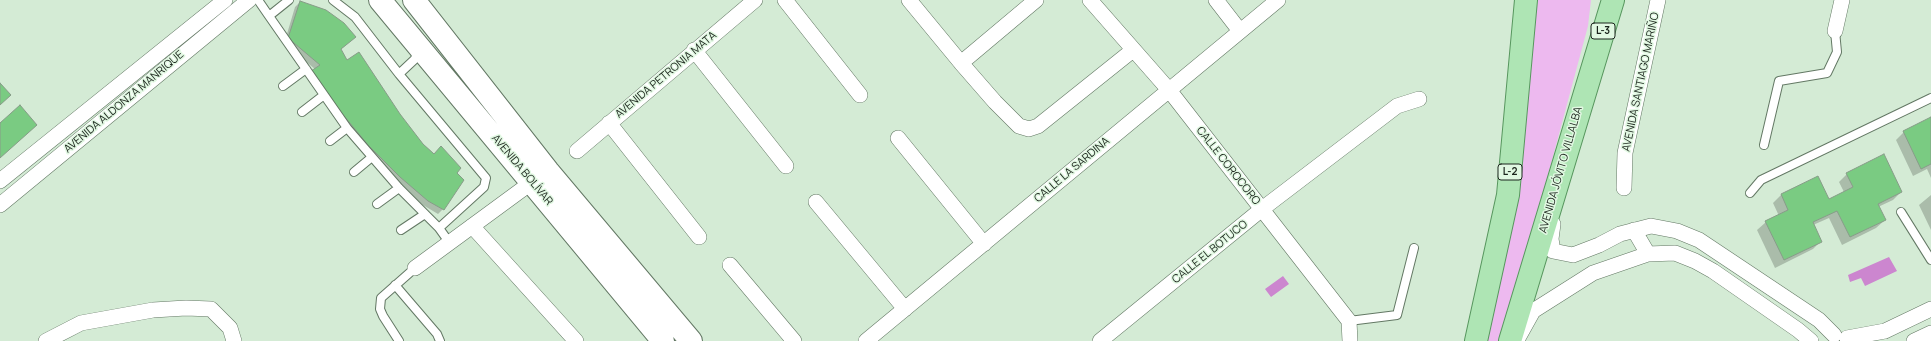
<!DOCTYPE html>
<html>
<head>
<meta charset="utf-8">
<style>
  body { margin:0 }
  canvas { display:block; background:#d4ebd5 }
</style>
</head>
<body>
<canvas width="1931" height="341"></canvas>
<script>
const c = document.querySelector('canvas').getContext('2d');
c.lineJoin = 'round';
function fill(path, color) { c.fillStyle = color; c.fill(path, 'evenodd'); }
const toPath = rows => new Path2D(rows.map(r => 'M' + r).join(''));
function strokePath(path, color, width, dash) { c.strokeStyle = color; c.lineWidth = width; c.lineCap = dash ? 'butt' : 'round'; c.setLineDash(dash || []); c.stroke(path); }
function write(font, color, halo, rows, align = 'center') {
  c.font = font + ' Manrope,sans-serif'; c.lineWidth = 3; c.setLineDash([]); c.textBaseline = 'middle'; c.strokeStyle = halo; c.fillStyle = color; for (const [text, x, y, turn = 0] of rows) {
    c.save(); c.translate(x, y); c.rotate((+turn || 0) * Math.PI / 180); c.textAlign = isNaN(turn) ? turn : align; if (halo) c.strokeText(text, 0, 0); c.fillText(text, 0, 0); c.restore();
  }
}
fill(toPath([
  [1538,0,1591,0,1588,26,1548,175,1498,341,1485,341]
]), '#edb9ef');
fill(toPath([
  [1889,257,1897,271,1865,286,1861,278,1850,282,1848,275],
  [1283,276,1289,284,1271,297,1265,289]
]), '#cc86cf');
fill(toPath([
  [300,2,355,37,340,50,347,61,399,115,423,144,456,173,443,209,438,214,423,205,396,182,363,150,315,69,284,44,295,7],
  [1931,118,1931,178,1927,169,1913,176,1896,140,1904,132],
  [1847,174,1901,192,1893,200,1878,207,1885,220,1876,228,1842,245,1829,218,1813,225,1821,241,1813,249,1775,268,1757,230,1766,222,1779,216,1773,203,1781,195,1818,177,1829,200,1844,192,1839,182],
  [1931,195,1931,230,1919,205]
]), '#0003');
const building = toPath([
  [300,1,326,10,344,23,356,37,341,49,347,60,359,52,400,114,423,144,434,154,441,146,461,168,457,173,464,180,444,210,428,201,400,177,368,145,340,111,311,71,320,65,288,38,300,1],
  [0,83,11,95,0,105,0,83],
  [20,105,37,125,0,158,0,123,20,105],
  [1931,117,1931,164,1921,169,1903,131,1931,117],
  [1884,154,1902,192,1878,204,1886,220,1850,237,1837,211,1813,222,1822,242,1784,260,1765,221,1788,210,1781,194,1818,176,1829,199,1853,187,1846,173,1884,154]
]);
fill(building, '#7acb82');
strokePath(building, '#879c88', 1);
const lane = toPath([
  [258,0,269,16],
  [289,0,269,16,347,128,399,188,439,228,449,242],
  [333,0,355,17,399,74,486,178,484,187,439,228],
  [399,74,415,59,418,49],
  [283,86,306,69],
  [302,112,324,95],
  [330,141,347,128],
  [1764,145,1779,81,1827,73,1837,52,1835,31],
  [354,172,372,157],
  [1750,193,1761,180,1931,98],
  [377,204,399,188],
  [1901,212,1931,260],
  [401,230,425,214],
  [395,285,437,334,440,341],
  [1349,321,1397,315,1414,248],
  [399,341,383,316,380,309,381,298,415,268]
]);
const street = toPath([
  [785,0,860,95],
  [909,0,961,63,995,102,1019,126,1029,129,1038,126,1133,50],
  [1090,0,1169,90,1349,321,1350,341],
  [1216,0,1240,31],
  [1835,31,1842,0],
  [694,50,786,166],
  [961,63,1036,0],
  [609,123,699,237],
  [898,138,984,244],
  [577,151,755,0],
  [0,181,225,0],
  [1624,188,1625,153,1658,0],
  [816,202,905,309],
  [0,205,249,0],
  [1553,224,1551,239,1553,251,1573,255,1599,245,1620,234,1651,226,1677,231,1699,240,1819,320,1834,335],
  [472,226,576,341],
  [1634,230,1648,254],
  [730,265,794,341],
  [415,268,539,177],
  [1518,338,1533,311,1593,273,1648,254,1675,253,1695,261,1713,271,1798,330,1811,341],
  [1847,338,1885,331,1931,309],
  [46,341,81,323,153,310,186,308,211,309,230,328,234,341],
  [866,341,1278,0],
  [1100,341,1262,209,1397,106,1419,99],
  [1914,341,1931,333]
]);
const secondary = toPath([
  [380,0,663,341],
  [414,0,548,171,691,341]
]);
const primary = toPath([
  [1476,341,1508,195,1526,0],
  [1510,341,1613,0]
]);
strokePath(lane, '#637864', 10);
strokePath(street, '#637864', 16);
strokePath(secondary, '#637864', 24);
strokePath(primary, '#57965e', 24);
strokePath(lane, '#fff', 8);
strokePath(street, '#fff', 15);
strokePath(secondary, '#fff', 22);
strokePath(primary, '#aee5b4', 22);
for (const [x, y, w] of [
  [1603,31,24],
  [1510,172,24]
]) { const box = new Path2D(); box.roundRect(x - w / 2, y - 8, w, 16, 3); c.fillStyle = '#e1f8e2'; c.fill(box); strokePath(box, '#1b241c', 1); }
write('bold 10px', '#1b241c', null, [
  ["L-3",1603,31],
  ["L-2",1510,172]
]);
write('11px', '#1b241c', '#e1f8e2', [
  ["AVENIDA PETRONIA MATA",666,75,-40],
  ["AVENIDA SANTIAGO MARIÑO",1641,82,-78],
  ["AVENIDA ALDONZA MANRIQUE",124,102,-40],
  ["CALLE COROCORO",1228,166,52],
  ["AVENIDA BOLÍVAR",522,170,50],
  ["CALLE LA SARDINA",1072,170,-40],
  ["AVENIDA JÓVITO VILLALBA",1561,170,-74],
  ["CALLE EL BOTUCO",1210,252,-39]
]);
</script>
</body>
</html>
